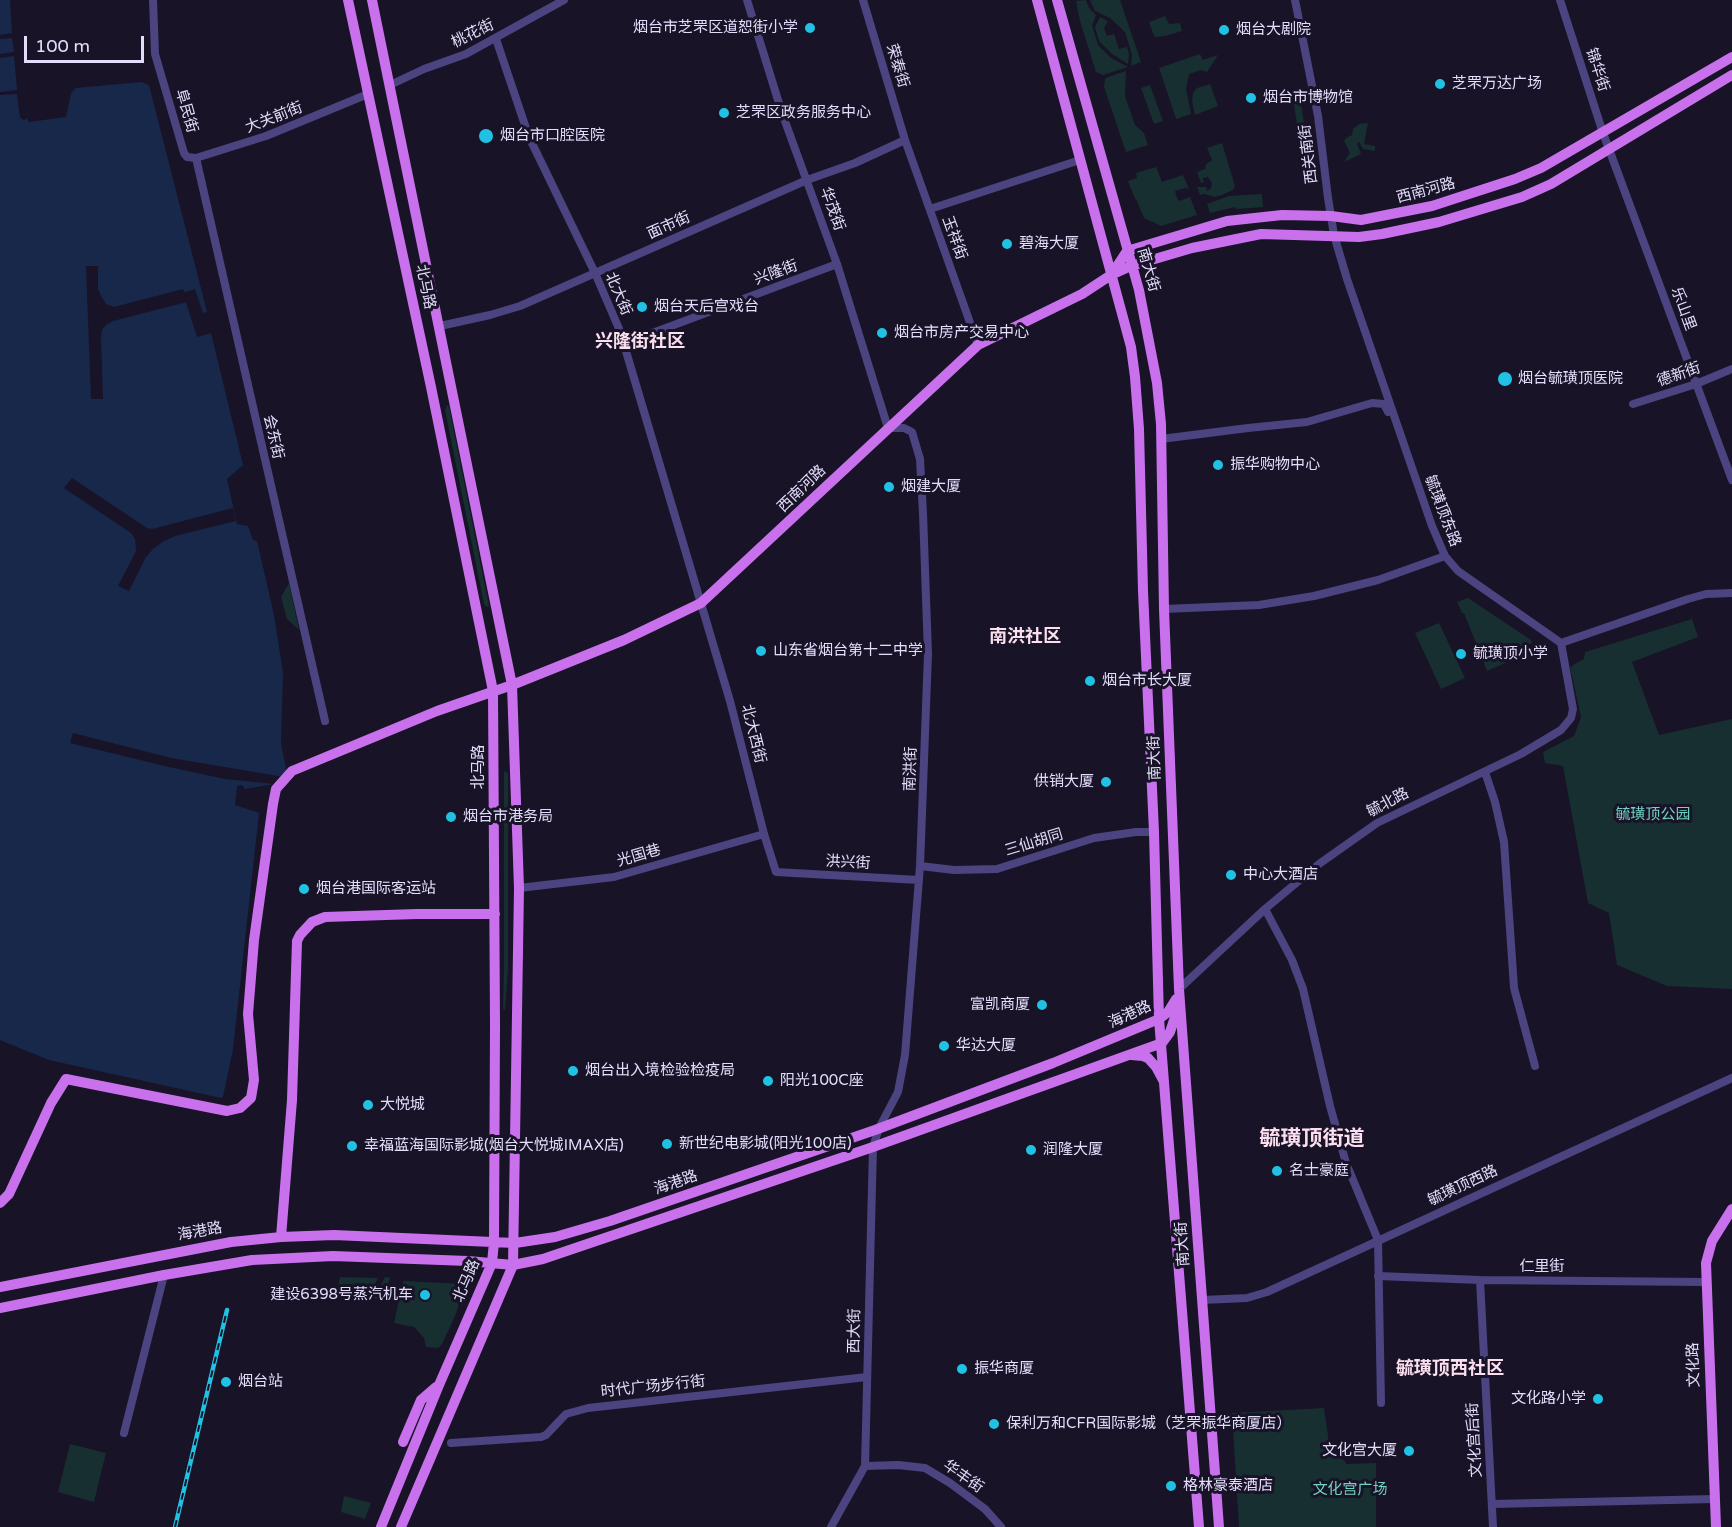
<!DOCTYPE html>
<html>
<head>
<meta charset="utf-8">
<style>
  body { margin:0 }
  #map { position:relative; width:1732px; height:1527px; overflow:hidden; background:#181327; font-family:"Varela Round",sans-serif }
  canvas { display:block }
  .scale { position:absolute; left:24px; top:36px; width:120px; height:27px; box-sizing:border-box; border:3px solid #e3ddfb; border-top:0; padding-left:8px; font-size:18px; line-height:21px; white-space:nowrap; color:#e3ddfb; -webkit-text-stroke:4px #181327; paint-order:stroke }
</style>
</head>
<body>
<div id="map">
<canvas width="1732" height="1527"></canvas>
<div class="scale">100 m</div>
</div>
<script>
const ctx = document.querySelector('canvas').getContext('2d');
ctx.lineJoin = 'round';
function fillPath(path, color) {
  ctx.fillStyle = color;
  ctx.fill(path, 'evenodd');
}
function toPath(rows) {
  const path = new Path2D();
  for (const r of rows) {
    path.moveTo(r[0], r[1]);
    for (let i = 2; i < r.length; i += 2) path.lineTo(r[i], r[i + 1]);
  }
  return path;
}
function trace(path, color, width, dash) {
  ctx.strokeStyle = color;
  ctx.lineWidth = width;
  ctx.lineCap = dash ? 'butt' : 'round';
  ctx.setLineDash(dash || []);
  ctx.stroke(path);
}
function label(font, color, halo, rows, align = 'center') {
  ctx.font = font + ' "Varela Round","Noto Sans SC",sans-serif';
  ctx.lineWidth = 6;
  ctx.setLineDash([]);
  ctx.textBaseline = 'middle';
  ctx.strokeStyle = halo;
  ctx.fillStyle = color;
  for (const [text, x, y, turn = 0] of rows) {
    ctx.save();
    ctx.translate(x, y);
    ctx.rotate((+turn || 0) * Math.PI / 180);
    ctx.textAlign = isNaN(turn) ? turn : align;
    if (halo) ctx.strokeText(text, 0, 0);
    ctx.fillText(text, 0, 0);
    ctx.restore();
  }
}
const green = toPath([
  [1086,0,1089,8,1096,15,1092,25,1098,45,1111,58,1128,67,1103,75,1096,72,1080,21,1076,1],
  [1090,0,1120,0,1141,62,1131,66,1132,55,1125,32,1110,18,1095,11],
  [1165,16,1169,24,1180,23,1182,31,1165,36,1156,37,1154,36,1149,22],
  [1100,17,1108,21,1104,28,1107,36,1114,34,1119,49,1127,47,1129,54,1128,64,1112,54,1099,41,1095,27],
  [1200,54,1203,60,1218,55,1207,72,1201,70,1189,74,1186,89,1191,114,1176,119,1159,68],
  [1126,71,1125,96,1135,125,1144,133,1148,145,1126,152,1104,87,1105,79,1108,77],
  [1210,84,1218,106,1195,115,1192,101,1193,93,1197,88],
  [1150,85,1163,121,1154,124,1141,88],
  [1300,97,1308,150,1301,151,1293,98],
  [1368,123,1364,144,1375,146,1375,151,1363,149,1359,142,1357,143,1361,154,1344,162,1350,153,1344,141,1346,138,1352,135,1353,129,1359,124],
  [1222,143,1235,186,1233,190,1222,195,1215,197,1204,194,1200,195,1197,187,1206,187,1207,191,1211,188,1212,183,1208,177,1203,178,1204,182,1201,183,1197,172,1205,169,1206,164,1212,160,1207,148],
  [1156,167,1162,182,1183,175,1189,189,1185,188,1175,191,1177,198,1179,201,1190,197,1197,215,1161,226,1144,218,1136,199,1135,199,1128,181,1137,178,1136,173],
  [1262,194,1263,207,1237,209,1235,207,1210,213,1207,204,1229,196],
  [447,405,449,407,489,606,487,607,484,604,445,410],
  [289,583,299,630,287,619,281,597],
  [1468,598,1531,640,1532,643,1502,656,1505,663,1487,671,1464,613,1462,613,1457,602],
  [1692,619,1698,637,1632,662,1659,735,1732,719,1732,989,1667,986,1617,965,1609,913,1588,903,1563,766,1545,763,1543,752,1574,736,1581,717,1570,667,1584,659,1585,652],
  [1439,623,1465,678,1441,689,1415,633],
  [504,771,508,773,508,969,505,1010,503,1009,504,969],
  [340,1277,378,1278,372,1290,377,1292,385,1277,390,1278,383,1300,337,1291],
  [403,1281,462,1284,465,1288,455,1316,442,1344,438,1348,426,1347,424,1338,414,1327,394,1323],
  [1324,1408,1329,1443,1347,1464,1376,1463,1376,1527,1239,1527,1232,1413],
  [70,1444,106,1453,94,1502,58,1492],
  [344,1496,371,1503,365,1519,341,1512]
]);
const water = toPath([
  [0,0,18,0,27,118,29,122,66,117,71,93,76,88,141,82,149,85,207,312,203,313,195,289,183,293,197,337,211,333,243,465,227,479,237,524,248,526,253,540,257,541,274,615,283,673,281,744,287,773,285,777,274,784,245,789,242,785,237,786,235,805,259,813,233,1049,223,1097,221,1098,49,1060,0,1040]
]);
const pier = toPath([
  [10,0,18,0,27,118,24,120,20,118,17,94,0,95,0,92,17,90,14,56,0,58,0,54,14,52,12,38,0,39,0,35,12,33],
  [86,266,98,266,98,289,101,296,106,304,114,307,183,289,187,302,113,321,106,325,102,330,101,337,103,399,91,399],
  [72,478,147,528,152,529,233,508,236,521,175,536,164,541,153,549,146,557,129,591,118,586,136,551,135,539,131,533,64,488],
  [73,733,171,758,284,777,274,784,225,779,169,767,70,743]
]);
const minor = toPath([
  [153,0,155,54,184,153,187,157,196,158,266,136,368,94],
  [747,0,782,113,837,264,888,428,904,428,912,432,920,459,923,513,928,654,920,866,905,1055,898,1092,879,1128,873,1147,865,1466,831,1527],
  [863,0,905,140,978,345],
  [1295,0,1318,116,1328,198,1334,235,1347,279,1432,526,1445,556,1458,571,1561,643,1688,599,1706,594,1732,593],
  [1560,0,1603,133,1732,480],
  [496,39,529,137,595,273,620,331,730,701,764,834,776,872,919,880],
  [390,85,424,69,466,54,564,0],
  [196,158,325,721],
  [930,209,1080,160],
  [440,326,490,315,520,306,807,180,855,163,905,140],
  [623,344,837,264],
  [1633,404,1696,384,1732,369],
  [1161,439,1248,428,1307,422,1372,403,1384,404,1388,412],
  [1164,609,1259,605,1314,596,1378,580,1445,556],
  [1485,772,1495,802,1504,842,1514,988,1535,1066],
  [920,866,954,870,997,869,1094,838,1136,832,1154,832],
  [519,888,614,877,764,834],
  [1265,909,1292,960,1303,989,1330,1106,1346,1163,1378,1240,1381,1403],
  [1179,989,1265,909,1319,864,1377,823,1521,754,1561,730,1571,718,1573,709,1561,643],
  [1378,1276,1480,1280,1705,1282],
  [1480,1280,1493,1527],
  [1202,1300,1247,1298,1267,1292,1732,1078],
  [124,1433,164,1275],
  [451,1443,541,1437,546,1435,566,1414,588,1408,867,1377],
  [865,1466,898,1465,925,1468,950,1483,985,1509,1001,1527],
  [1492,1504,1715,1499]
]);
const major = toPath([
  [348,0,431,387,493,691,495,1025,494,1242,492,1263,439,1385,381,1527],
  [372,0,512,685,519,888,513,1265,401,1527],
  [1037,0,1131,347,1135,377,1139,429,1143,591,1154,832,1159,1019,1199,1527],
  [1057,0,1139,290,1157,383,1161,424,1164,609,1179,989,1219,1527],
  [1112,274,1127,251,1227,221,1282,215,1331,216,1361,220,1432,206,1515,179,1541,168,1732,57],
  [1131,1055,1143,1056,1148,1058,1156,1067,1163,1080],
  [0,1203,9,1194,51,1103,66,1079,227,1111,240,1108,251,1098,254,1080,248,1014,254,940,273,804,276,789,292,771,437,711,512,685,624,640,701,603,978,345,1082,294,1111,275,1131,266,1192,248,1261,234,1359,237,1382,234,1439,222,1522,197,1551,184,1732,75],
  [281,1237,292,1100,297,941,300,935,312,922,325,917,417,914,495,914],
  [0,1287,231,1242,281,1237,334,1235,515,1243,555,1237,610,1221,875,1130,1053,1063,1159,1019,1168,1012,1176,999],
  [0,1308,164,1275,252,1260,333,1256,468,1261,513,1265,543,1259,873,1147,1162,1043,1170,1032,1177,1011],
  [403,1442,421,1400,436,1387],
  [1716,1527,1706,1263,1712,1241,1732,1209]
]);
const rail = toPath([
  [175,1527,227,1310]
]);
const markers = [
  [810,28,6,"#21c1e3"],
  [1224,30,6,"#21c1e3"],
  [1440,84,6,"#21c1e3"],
  [1251,98,6,"#21c1e3"],
  [724,113,6,"#21c1e3"],
  [486,136,8,"#21c1e3"],
  [1007,244,6,"#21c1e3"],
  [642,307,6,"#21c1e3"],
  [882,333,6,"#21c1e3"],
  [1505,379,8,"#21c1e3"],
  [1218,465,6,"#21c1e3"],
  [889,487,6,"#21c1e3"],
  [761,651,6,"#21c1e3"],
  [1461,654,6,"#21c1e3"],
  [1090,681,6,"#21c1e3"],
  [1106,782,6,"#21c1e3"],
  [451,817,6,"#21c1e3"],
  [1231,875,6,"#21c1e3"],
  [304,889,6,"#21c1e3"],
  [1042,1005,6,"#21c1e3"],
  [944,1046,6,"#21c1e3"],
  [573,1071,6,"#21c1e3"],
  [768,1081,6,"#21c1e3"],
  [368,1105,6,"#21c1e3"],
  [667,1144,6,"#21c1e3"],
  [352,1146,6,"#21c1e3"],
  [1031,1150,6,"#21c1e3"],
  [1277,1171,6,"#21c1e3"],
  [425,1295,6,"#21c1e3"],
  [962,1369,6,"#21c1e3"],
  [226,1382,6,"#21c1e3"],
  [1598,1399,6,"#21c1e3"],
  [994,1424,6,"#21c1e3"],
  [1409,1451,6,"#21c1e3"],
  [1171,1486,6,"#21c1e3"]
];
const poiNames = [
  ["烟台市芝罘区道恕街小学",798,28,"right"],
  ["烟台大剧院",1236,30],
  ["芝罘万达广场",1452,84],
  ["烟台市博物馆",1263,98],
  ["芝罘区政务服务中心",736,113],
  ["烟台市口腔医院",500,136],
  ["碧海大厦",1019,244],
  ["烟台天后宫戏台",654,307],
  ["烟台市房产交易中心",894,333],
  ["烟台毓璜顶医院",1518,379],
  ["振华购物中心",1230,465],
  ["烟建大厦",901,487],
  ["山东省烟台第十二中学",773,651],
  ["毓璜顶小学",1473,654],
  ["烟台市长大厦",1102,681],
  ["供销大厦",1094,782,"right"],
  ["烟台市港务局",463,817],
  ["中心大酒店",1243,875],
  ["烟台港国际客运站",316,889],
  ["富凯商厦",1030,1005,"right"],
  ["华达大厦",956,1046],
  ["烟台出入境检验检疫局",585,1071],
  ["阳光100C座",780,1081],
  ["大悦城",380,1105],
  ["新世纪电影城(阳光100店)",679,1144],
  ["幸福蓝海国际影城(烟台大悦城IMAX店)",364,1146],
  ["润隆大厦",1043,1150],
  ["名士豪庭",1289,1171],
  ["建设6398号蒸汽机车",413,1295,"right"],
  ["振华商厦",974,1369],
  ["烟台站",238,1382],
  ["文化路小学",1586,1399,"right"],
  ["保利万和CFR国际影城（芝罘振华商厦店）",1006,1424],
  ["文化宫大厦",1397,1451,"right"],
  ["格林豪泰酒店",1183,1486]
];
const streetNames = [
  ["桃花街",473,34,-26],
  ["荣泰街",897,66,73],
  ["锦华街",1597,70,72],
  ["阜民街",186,111,74],
  ["大关前街",274,118,-21],
  ["西关南街",1309,154,-97],
  ["西南河路",1426,191,-15],
  ["华茂街",832,209,70],
  ["面市街",669,226,-24],
  ["玉祥街",954,238,70],
  ["南大街",1148,270,74],
  ["兴隆街",776,273,-20],
  ["北马路",425,287,78],
  ["北大街",618,294,67],
  ["乐山里",1683,309,70],
  ["德新街",1679,375,-19],
  ["会东街",273,437,77],
  ["西南河路",802,489,-44],
  ["毓璜顶东路",1442,511,69],
  ["北大西街",753,734,76],
  ["南大街",1155,758,-92],
  ["北马路",479,767,-90],
  ["南洪街",911,769,-88],
  ["毓北路",1388,803,-28],
  ["三仙胡同",1034,843,-17],
  ["光国巷",639,856,-16],
  ["洪兴街",848,863,3],
  ["海港路",1130,1015,-25],
  ["海港路",676,1183,-19],
  ["毓璜顶西路",1463,1186,-25],
  ["海港路",200,1232,-10],
  ["南大街",1183,1244,-94],
  ["仁里街",1542,1267],
  ["北马路",467,1281,-67],
  ["西大街",855,1331,-89],
  ["文化路",1694,1365,-92],
  ["时代广场步行街",653,1387,-6],
  ["文化宫后街",1475,1440,-93],
  ["华丰街",963,1477,35]
];
const parkNames = [
  ["毓璜顶公园",1653,815],
  ["文化宫广场",1350,1490]
];
const quarterNames = [
  ["兴隆街社区",640,342],
  ["南洪社区",1025,637],
  ["毓璜顶西社区",1450,1369]
];
const districtNames = [
  ["毓璜顶街道",1312,1139]
];
fillPath(green, '#172f30');
fillPath(water, '#17284b');
fillPath(pier, '#181327');
trace(minor, '#4b4480', 8);
trace(major, '#c971ed', 10);
trace(rail, '#21c1e3', 4.5);
trace(rail, '#181327', 2, [7]);
for (const [x, y, r, color] of markers) {
  const dot = new Path2D();
  dot.arc(x, y, r, 0, 2 * Math.PI);
  ctx.fillStyle = color;
  ctx.fill(dot);
  trace(dot, '#181327', 2);
}
label('15px', '#e3ddfb', '#181327', poiNames, 'left');
label('15px', '#e3ddfb', '#181327', streetNames);
label('15px', '#71d3c2', '#181327', parkNames);
label('bold 18px', '#fbdfee', '#181327', quarterNames);
label('bold 21px', '#fbdfee', '#181327', districtNames);
</script>
</body>
</html>
